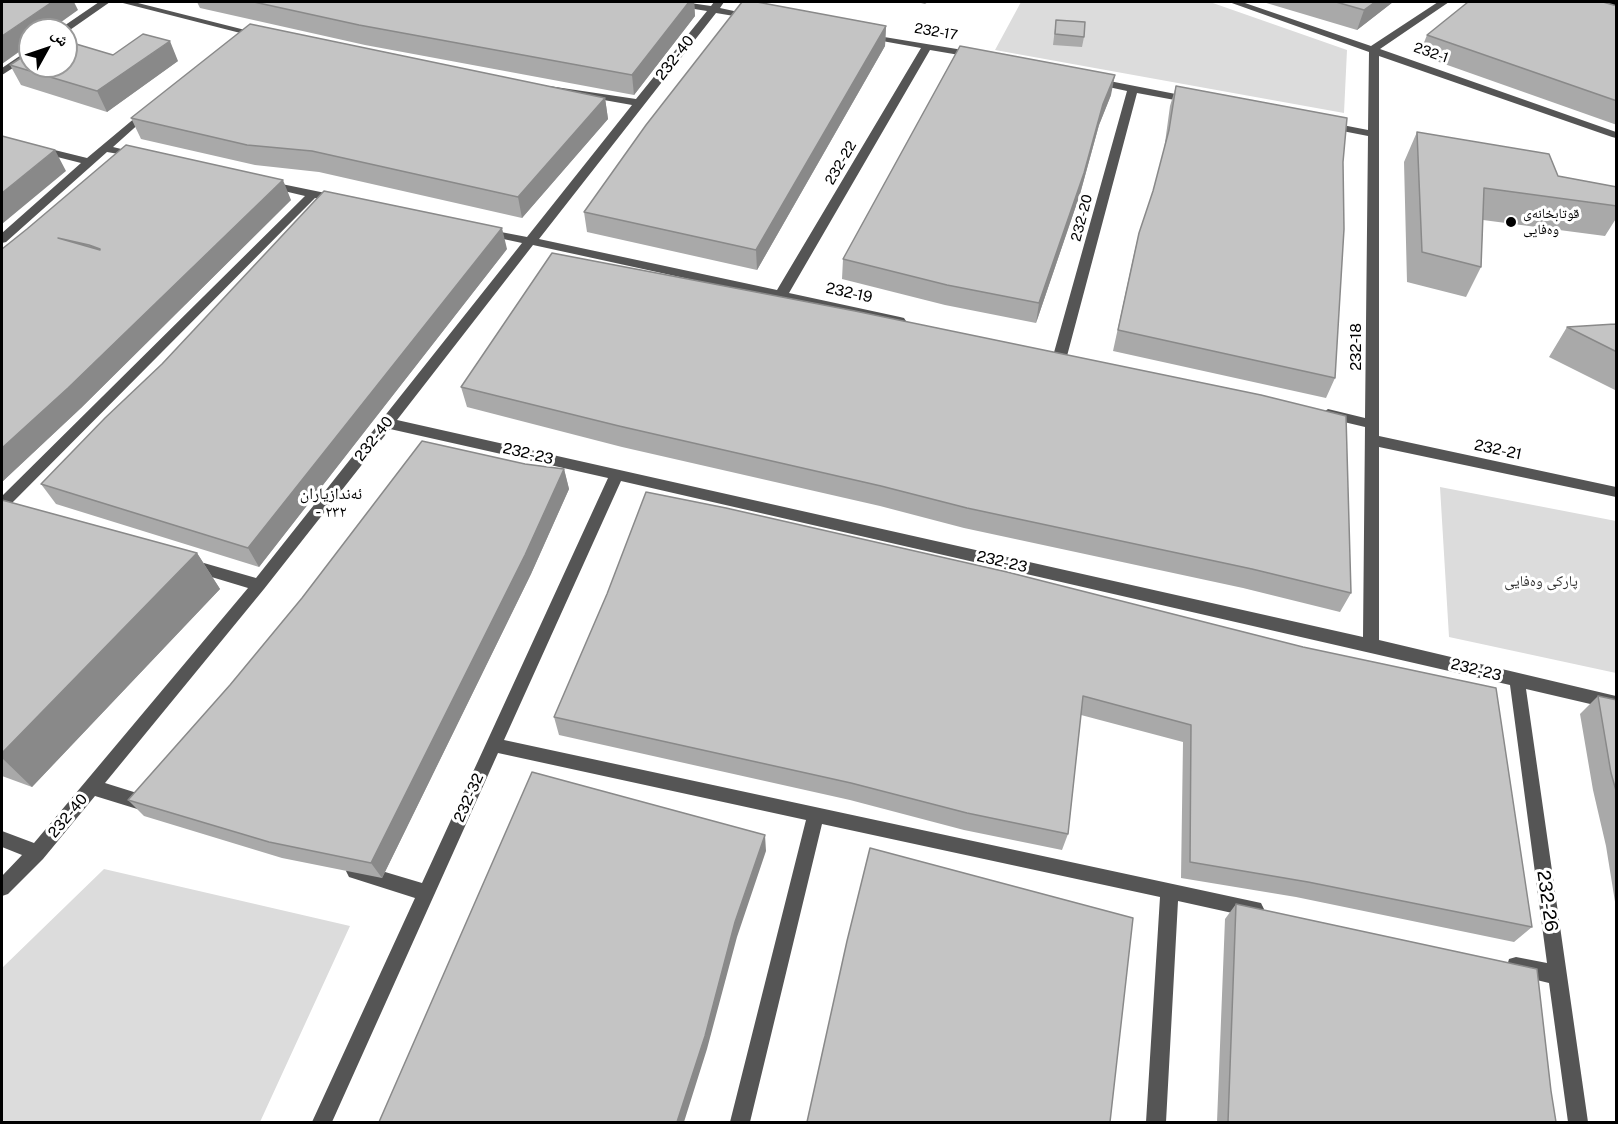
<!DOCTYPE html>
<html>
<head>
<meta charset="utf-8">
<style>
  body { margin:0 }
  #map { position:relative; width:1618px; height:1124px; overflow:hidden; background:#fff; font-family:"Public Sans","Noto Naskh Arabic",sans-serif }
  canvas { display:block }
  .frame { position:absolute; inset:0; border:3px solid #000; pointer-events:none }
  .north { position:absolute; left:18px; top:18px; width:60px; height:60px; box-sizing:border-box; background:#fff; border:2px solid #999; border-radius:50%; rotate:50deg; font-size:16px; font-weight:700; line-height:24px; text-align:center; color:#000 }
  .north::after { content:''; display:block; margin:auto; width:21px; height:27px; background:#000; clip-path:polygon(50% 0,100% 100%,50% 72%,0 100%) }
</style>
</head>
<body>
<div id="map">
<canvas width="1618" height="1124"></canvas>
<div class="frame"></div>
<div class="north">ش</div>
</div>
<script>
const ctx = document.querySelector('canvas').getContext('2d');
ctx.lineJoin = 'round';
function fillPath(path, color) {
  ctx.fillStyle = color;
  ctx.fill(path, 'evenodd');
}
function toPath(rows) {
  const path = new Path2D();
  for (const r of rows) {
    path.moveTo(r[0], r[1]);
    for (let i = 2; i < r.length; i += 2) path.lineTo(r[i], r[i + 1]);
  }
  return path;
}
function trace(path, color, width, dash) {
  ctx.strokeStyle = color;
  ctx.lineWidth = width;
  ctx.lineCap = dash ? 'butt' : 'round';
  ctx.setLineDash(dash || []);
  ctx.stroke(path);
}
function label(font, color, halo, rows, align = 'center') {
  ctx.font = font + ' "Public Sans","Noto Naskh Arabic",sans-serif';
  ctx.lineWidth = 6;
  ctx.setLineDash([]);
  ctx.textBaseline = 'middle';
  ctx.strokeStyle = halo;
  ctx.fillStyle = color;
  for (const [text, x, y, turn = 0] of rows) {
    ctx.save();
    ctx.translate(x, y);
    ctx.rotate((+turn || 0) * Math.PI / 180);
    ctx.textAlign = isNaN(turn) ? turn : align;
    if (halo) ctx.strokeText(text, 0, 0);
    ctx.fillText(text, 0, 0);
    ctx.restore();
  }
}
const green = toPath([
  [1021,2,1210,2,1347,50,1344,113,995,50],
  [1440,487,1616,521,1616,673,1449,637],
  [104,869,350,926,260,1122,2,1122,2,968]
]);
const minor = toPath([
  [99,2,110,2,67,32,66,30,58,30,99,2],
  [119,2,134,2,265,35,260,38,119,2],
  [664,2,683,2,711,6,714,2,724,2,720,8,757,16,752,19,716,13,539,239,777,290,921,48,860,37,860,33,981,53,982,55,977,58,930,50,789,293,900,317,904,318,906,321,904,324,900,325,533,245,397,420,1363,637,1365,427,1323,417,1321,414,1328,409,1365,418,1368,136,1327,128,1322,125,1327,122,1368,130,1369,52,1229,2,1242,2,1371,46,1438,2,1449,2,1380,49,1616,132,1616,138,1612,137,1379,56,1379,436,1616,487,1616,497,1379,447,1379,640,1616,696,1616,710,1526,689,1588,1122,1568,1122,1549,983,1516,975,1509,973,1507,966,1509,959,1516,957,1547,963,1510,685,621,481,504,740,1261,903,1264,909,1261,915,1255,918,1178,901,1166,1122,1146,1122,1160,897,822,824,750,1122,730,1122,806,820,498,753,332,1122,312,1122,415,898,349,877,346,871,349,865,355,863,422,883,608,478,390,429,264,589,105,783,153,798,156,804,153,810,147,812,95,796,43,859,8,894,2,896,2,876,22,855,2,847,2,831,34,843,248,588,185,569,182,565,185,561,190,559,256,578,522,243,480,234,480,228,527,237,632,105,553,91,549,90,549,86,636,99,707,11,669,5,664,2],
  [30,49,30,57,2,75,2,68,30,49],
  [1094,78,1191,97,1196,100,1191,103,1137,93,1067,356,1060,360,1053,356,1127,91,1090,83,1089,81,1094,78],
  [148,107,152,108,152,112,113,147,142,154,142,158,107,152,6,242,2,243,2,233,81,163,2,143,2,137,87,158,148,107],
  [267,181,340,196,346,200,340,204,315,198,7,508,2,509,2,496,305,196,263,186,261,184,267,181]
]);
const major = toPath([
  [1601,2,1616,3,1616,9,1603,4,1601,2]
]);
const wall = toPath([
  [197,2,694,2,695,16,634,95,365,45,200,8],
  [917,2,928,2,925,4],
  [1263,2,1393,2,1357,30],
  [1617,6,1617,125,1419,55,1427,35],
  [1056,20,1084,37,1082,47,1053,45],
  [886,26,885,46,757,270,587,232,584,212],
  [178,61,107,112,21,85,10,65],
  [1176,86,1343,162,1335,378,1326,398,1113,351,1134,254,1139,233,1153,192,1164,150,1170,106],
  [1111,95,1099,125,1080,194,1036,323,945,305,842,279,843,259],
  [605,98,608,119,522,218,319,172,255,165,141,139,131,118],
  [1417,132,1558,176,1617,187,1617,217,1605,236,1483,220,1481,267,1466,297,1407,282,1404,162],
  [291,200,81,408,2,482,27,229],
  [507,249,259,567,56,504,41,484],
  [552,253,1351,593,1340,612,1243,588,964,528,880,506,622,447,467,407,461,387],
  [1617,325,1617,391,1549,357,1567,327],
  [525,464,564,469,569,489,531,574,382,878,282,858,144,816,128,800,230,685],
  [2,500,197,553,220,589,32,787,2,776],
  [1007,572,1532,927,1514,942,1296,897,1181,878,1183,742,1081,715,1068,834,1062,850,964,830,850,800,559,735,554,717],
  [1598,696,1617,700,1617,914,1606,846,1593,790,1580,714],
  [1236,904,1551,1091,1556,1122,1217,1122,1225,919]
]);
const shadedWall = toPath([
  [52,2,74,2,78,10,50,30,30,30,30,44,2,64,2,36],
  [689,2,694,2,695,16,634,95,632,75],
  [1375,2,1393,2,1357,30,1364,10],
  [886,26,885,46,757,270,756,250],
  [170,41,178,61,107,112,97,91],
  [1115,75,1111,95,1099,125,1080,194,1036,323,1039,303,1103,104],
  [605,98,608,119,522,218,518,197],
  [55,150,66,171,2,224,2,193],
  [283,180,291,200,81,408,2,482,2,448],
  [502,228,507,249,259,567,248,548],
  [564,469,569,489,531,574,382,878,371,863],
  [197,553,220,589,32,787,2,758,2,753],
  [765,835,766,851,737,937,707,1049,684,1122,677,1122,735,922]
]);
const building = toPath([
  [2,2,52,2,2,36,2,2],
  [254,2,689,2,632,75,359,25,254,2],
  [742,2,757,2,886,26,756,250,584,212,646,125,742,2],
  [1336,2,1375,2,1364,10,1336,2],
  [1468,2,1603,2,1617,6,1617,101,1427,35,1468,2],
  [1056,20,1085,22,1084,37,1055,34,1056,20],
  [250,24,605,98,518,197,312,151,247,145,131,118,250,24],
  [143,34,170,41,97,91,10,65,30,52,30,66,66,66,66,41,113,55,143,34],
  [960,46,1115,75,1103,104,1084,173,1039,303,947,285,843,259,960,46],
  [1176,86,1347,118,1343,162,1344,229,1335,378,1118,330,1139,233,1153,191,1169,130,1176,86],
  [1417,132,1549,154,1558,176,1617,187,1617,206,1484,188,1481,267,1422,252,1417,132],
  [2,136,55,150,2,193,2,136],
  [126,145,283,180,68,388,2,448,2,249,27,229,126,145],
  [58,238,89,245,100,249,100,250,58,238],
  [324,191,502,228,248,548,41,484,105,418,162,364,324,191],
  [552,253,855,311,1261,395,1346,416,1351,593,1252,569,967,508,881,486,619,426,461,387,552,253],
  [1615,324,1617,325,1617,352,1567,327,1615,324],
  [422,441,525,464,564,469,525,555,371,863,269,842,128,800,230,685,302,598,422,441],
  [646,492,726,508,1007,572,1303,647,1496,688,1532,927,1308,882,1190,862,1191,725,1083,696,1068,834,967,813,851,783,554,717,607,594,646,492],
  [2,500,197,553,2,753,2,500],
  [1598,696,1617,700,1617,794,1611,773,1598,696],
  [532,772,765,835,735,922,705,1036,677,1122,379,1122,532,772],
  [870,848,1133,918,1110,1122,807,1122,847,941,870,848],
  [1236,904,1537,969,1551,1091,1556,1122,1228,1122,1236,904]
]);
const markers = [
  [1511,222,6,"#000"]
];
const farStreetnames = [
  ["232-17",936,32,10],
  ["232-1",1431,53,19],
  ["232-22",841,163,-60],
  ["232-20",1082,218,-75]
];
const farPoinames = [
  ["قوتابخانەی",1523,214],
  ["وەفایی",1523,230]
];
const streetNames = [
  ["232-40",675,58,-52],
  ["232-19",849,293,12],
  ["232-18",1356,347,-90],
  ["232-40",374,439,-52],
  ["232-21",1498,450,12],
  ["232-23",528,454,13],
  ["232-23",1002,562,13],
  ["232-23",1476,670,14],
  ["232-32",469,798,-66],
  ["232-40",68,816,-50]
];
const parkNames = [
  ["پارکی وەفایی",1541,581]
];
const neighbourhoodNames = [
  ["ئەندازیاران",331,494],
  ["- ٢٣٢",331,512]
];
const nearStreetnames = [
  ["232-26",1547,901,82]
];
fillPath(green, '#dcdcdc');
trace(major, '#dbdbdb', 3);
fillPath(minor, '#555');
fillPath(major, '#000');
fillPath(wall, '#a9a9a9');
fillPath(shadedWall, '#898989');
fillPath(building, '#c4c4c4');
trace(building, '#898989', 1.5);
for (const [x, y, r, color] of markers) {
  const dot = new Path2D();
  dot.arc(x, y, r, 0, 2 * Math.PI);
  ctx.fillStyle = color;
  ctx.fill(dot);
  trace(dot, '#fff', 2);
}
label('14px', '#000', '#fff', farStreetnames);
label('14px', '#000', '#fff', farPoinames, 'left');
label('15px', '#000', '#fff', streetNames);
label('15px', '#333', '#fff', parkNames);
label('16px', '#000', '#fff', neighbourhoodNames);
label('18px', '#000', '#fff', nearStreetnames);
</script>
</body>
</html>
